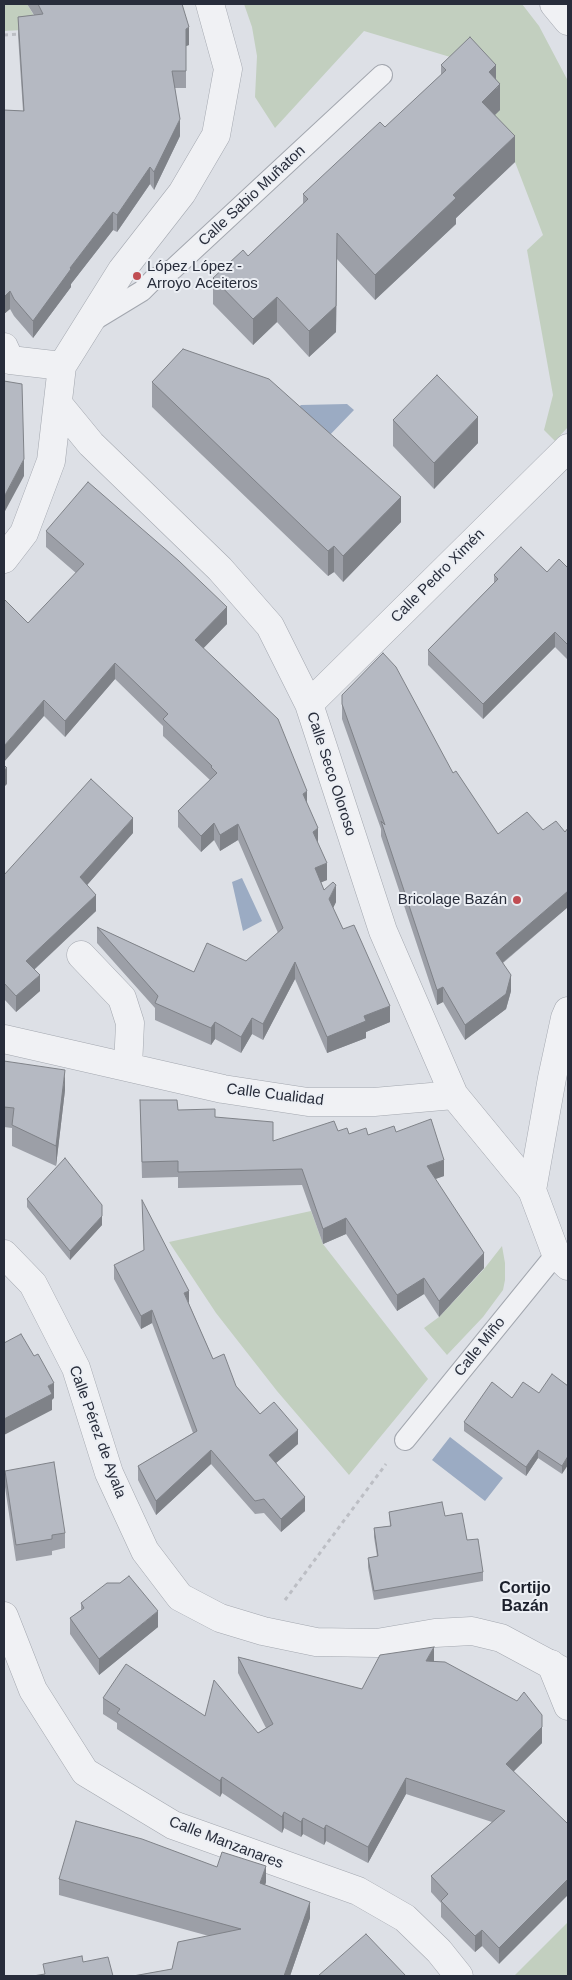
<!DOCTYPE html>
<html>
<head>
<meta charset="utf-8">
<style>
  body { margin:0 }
  #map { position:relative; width:572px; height:1980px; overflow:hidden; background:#dde0e6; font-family:Arial,sans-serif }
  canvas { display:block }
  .frame { position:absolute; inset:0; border:5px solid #282d3b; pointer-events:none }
</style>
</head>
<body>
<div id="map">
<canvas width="572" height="1980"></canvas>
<div class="frame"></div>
</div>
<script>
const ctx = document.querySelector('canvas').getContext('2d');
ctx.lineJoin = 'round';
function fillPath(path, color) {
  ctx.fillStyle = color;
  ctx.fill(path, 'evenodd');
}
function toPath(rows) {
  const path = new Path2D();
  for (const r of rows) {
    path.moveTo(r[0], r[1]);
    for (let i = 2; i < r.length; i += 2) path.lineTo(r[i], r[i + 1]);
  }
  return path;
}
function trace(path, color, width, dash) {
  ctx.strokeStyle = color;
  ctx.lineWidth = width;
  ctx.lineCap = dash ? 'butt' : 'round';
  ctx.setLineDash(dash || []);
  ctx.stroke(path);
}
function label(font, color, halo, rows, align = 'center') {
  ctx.font = font + ' Arial,sans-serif';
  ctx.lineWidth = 4;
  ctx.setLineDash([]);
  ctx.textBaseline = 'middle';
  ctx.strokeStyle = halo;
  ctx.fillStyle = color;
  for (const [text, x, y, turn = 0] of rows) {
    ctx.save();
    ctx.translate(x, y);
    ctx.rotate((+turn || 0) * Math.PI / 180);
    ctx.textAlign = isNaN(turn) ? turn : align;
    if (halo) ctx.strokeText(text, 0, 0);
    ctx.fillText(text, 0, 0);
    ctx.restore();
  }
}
const green = toPath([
  [4,4,27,4,42,29,4,31],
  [244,4,522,4,539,26,568,81,568,427,555,441,544,430,553,395,527,250,543,235,515,162,482,127,470,63,364,31,275,128,255,97,257,56,252,27],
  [311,1211,323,1244,428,1379,349,1475,277,1391,216,1313,169,1242],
  [502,1246,505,1263,505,1280,503,1290,483,1317,447,1355,424,1328,439,1317,484,1269],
  [568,1922,568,1976,514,1976]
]);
const water = toPath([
  [347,404,354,410,325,440,294,412,301,405],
  [242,878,262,921,243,931,232,882],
  [450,1437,503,1478,485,1501,432,1460]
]);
const path = toPath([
  [4,35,22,34],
  [285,1600,386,1464]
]);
const service = toPath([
  [91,322,142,291,153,280,173,269,382,75],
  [405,1440,556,1254]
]);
const minor = toPath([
  [554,4,568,21],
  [4,347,10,360,62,366],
  [59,405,91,444,220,569,270,626,309,704,383,931,454,1095,532,1190],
  [4,559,24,533,51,461,62,366,122,270,182,193,216,135,228,69,210,4],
  [309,704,568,448],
  [81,955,122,998,130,1023,128,1067],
  [4,1039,223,1089,308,1102,374,1102,454,1095],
  [4,1616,33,1690,85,1772,173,1825,358,1891,405,1918,439,1951,459,1976],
  [551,1664,568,1706]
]);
const tertiary = toPath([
  [568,1011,565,1018,552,1078,532,1190,556,1254,568,1266],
  [4,1254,33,1284,76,1368,109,1473,145,1551,180,1597,220,1618,263,1631,316,1642,377,1643,435,1633,472,1631,501,1638,568,1674]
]);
const wall = toPath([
  [27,4,182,4,189,45,186,46,186,88,175,88,180,136,154,190,150,184,117,232,113,230,71,284,71,287,33,338,14,316,10,309,4,314,4,110,23,111,18,35,18,17,34,15],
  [441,65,496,79,500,110,495,115,515,162,456,218,456,224,375,300,337,259,336,332,309,357,277,322,253,345,213,304,213,278,248,256,303,204,303,194,385,127,441,75],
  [152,382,401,522,343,582,334,572,328,576,152,407],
  [393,420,478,443,434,489,393,446],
  [46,531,227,624,203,648,307,804,327,880,321,882,324,890,336,902,333,908,343,929,390,1022,366,1032,366,1038,327,1053,295,979,263,1040,252,1034,241,1053,215,1039,211,1045,155,1020,155,1008,97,943,97,927,194,972,246,961,278,933,238,840,220,851,214,840,201,852,178,827,178,811,210,780,163,736,163,726,115,679,65,737,44,716,28,623,76,573,46,547],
  [568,568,568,660,555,647,483,719,428,665,428,650,494,583,494,575,547,572],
  [342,695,453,773,498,834,543,830,565,832,568,907,503,963,511,991,506,1009,465,1040,443,1002,437,1005,381,836,381,829,342,719],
  [133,833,87,885,96,911,34,970,40,991,16,1012,4,999,4,875],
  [4,1061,65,1090,56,1166,12,1146,12,1128,4,1127],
  [140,1100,178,1110,215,1117,273,1141,338,1131,349,1134,368,1135,396,1132,444,1176,435,1179,484,1268,439,1317,424,1294,397,1311,346,1234,323,1244,302,1185,178,1188,178,1177,142,1178],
  [27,1199,102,1225,70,1260,27,1207],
  [114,1265,189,1304,213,1359,260,1414,298,1444,276,1463,305,1511,281,1532,264,1513,255,1514,211,1464,156,1515,138,1480,138,1466,193,1433,152,1323,141,1329,114,1279],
  [568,1386,562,1474,538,1458,526,1476,464,1431,464,1422,512,1398,539,1393],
  [5,1471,65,1533,65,1548,52,1551,52,1555,16,1561,5,1487],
  [389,1512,445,1516,467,1540,483,1572,483,1581,374,1600,368,1567,368,1558,377,1556,374,1537,374,1528,390,1526],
  [81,1603,158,1627,99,1675,70,1634,70,1618,81,1610],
  [238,1657,362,1689,434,1661,542,1743,514,1771,499,1964,482,1946,475,1952,462,1939,441,1917,441,1903,431,1892,431,1876,492,1822,406,1794,368,1863,326,1841,324,1845,303,1834,301,1837,284,1828,282,1833,222,1793,220,1797,117,1729,117,1723,103,1714,103,1698,205,1716,258,1733,266,1728,238,1673],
  [217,1867,266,1882,265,1885,310,1918,290,1976,133,1976,172,1969,209,1936,59,1895,59,1879]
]);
const shadedWall = toPath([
  [189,27,189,45,186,46,186,29],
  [496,65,496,89,500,84,500,110,482,127,482,102,489,72],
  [180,119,180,136,154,190,154,172],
  [515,136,515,162,456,218,456,224,375,300,375,275,453,195],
  [150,167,150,184,117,232,117,215],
  [113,212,113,230,71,284,71,287,33,338,33,321,70,268],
  [337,233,336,332,309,357,309,331],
  [10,291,10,309,4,314,4,297],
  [277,297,277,322,253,345,253,319],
  [478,417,478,443,434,489,434,463],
  [24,459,24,476,4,513,4,497],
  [401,497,401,522,343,582,343,556],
  [334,546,334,572,328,576,328,551],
  [227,607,227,624,195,657,195,640],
  [555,632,555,647,483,719,483,704],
  [115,663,115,679,65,737,65,721],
  [44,700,44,716,4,762,4,746],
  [7,768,7,784,4,787,4,770],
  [307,791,307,808,303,794],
  [133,818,133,833,80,893,80,877],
  [214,823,214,840,201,852,201,836],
  [238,824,238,840,220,851,220,835],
  [318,828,318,844,313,832],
  [327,863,327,880,315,885,315,868],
  [336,885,336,902,329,916,329,899],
  [568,891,568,907,496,968,496,953],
  [96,895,96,911,26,977,26,961],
  [295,962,295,979,263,1040,263,1024],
  [40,975,40,991,16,1012,16,996],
  [511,975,511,991,506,1009,465,1040,465,1025],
  [443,987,443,1002,437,1005,437,990],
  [390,1006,390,1022,366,1032,366,1038,327,1053,327,1037,364,1016],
  [252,1018,252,1034,241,1053,241,1037],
  [215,1022,215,1039,211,1045,211,1028],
  [65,1070,65,1090,56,1166,56,1146],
  [444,1160,444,1176,427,1182,427,1166],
  [102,1216,102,1225,70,1260,70,1251],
  [346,1218,346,1234,323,1244,323,1229],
  [484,1253,484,1268,439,1317,439,1301],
  [424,1278,424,1294,397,1311,397,1295],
  [189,1291,189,1304,184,1293],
  [152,1310,152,1323,141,1329,141,1316],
  [54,1383,54,1398,52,1400,52,1410,4,1435,4,1419,48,1386],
  [298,1430,298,1444,269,1469,269,1455],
  [211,1450,211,1464,156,1515,156,1501],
  [538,1450,538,1458,526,1476,526,1467],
  [568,1456,568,1465,562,1474,562,1466],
  [305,1497,305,1511,281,1532,281,1519],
  [158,1611,158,1627,99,1675,99,1659],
  [434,1647,434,1663,426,1661],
  [542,1727,542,1743,506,1779,506,1764],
  [222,1777,222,1793,220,1797,220,1781],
  [406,1778,406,1794,368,1863,368,1847],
  [284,1812,284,1828,282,1833,282,1817],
  [303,1818,303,1834,301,1837,301,1822],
  [326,1825,326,1841,324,1845,324,1829],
  [266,1866,266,1882,260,1899,260,1883],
  [568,1879,568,1895,499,1964,499,1948],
  [310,1902,310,1918,290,1976,284,1976],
  [482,1930,482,1946,475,1952,475,1936]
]);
const building = toPath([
  [38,4,182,4,189,27,186,29,186,71,172,71,180,119,154,172,150,167,117,215,113,212,70,268,71,269,33,321,14,299,10,291,4,297,4,110,24,111,18,17,43,14,38,4],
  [470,37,496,65,489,72,500,84,482,102,515,136,453,195,456,198,375,275,337,233,336,306,309,331,277,297,253,319,213,278,243,250,248,256,308,199,303,194,380,122,385,127,446,70,441,65,470,37],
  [183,349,269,379,401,497,343,556,334,546,328,551,152,382,183,349],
  [437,375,478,417,434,463,393,420,437,375],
  [4,381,22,384,24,459,4,497,4,381],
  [88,482,179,561,227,607,195,640,278,719,307,791,303,794,318,828,313,832,327,863,315,868,324,890,333,882,336,885,329,899,343,929,354,925,390,1006,364,1016,366,1021,327,1037,295,962,263,1024,252,1018,241,1037,215,1022,211,1028,155,1003,158,996,97,927,194,972,207,943,246,961,283,928,238,824,220,835,214,823,201,836,178,811,217,773,211,767,212,766,163,719,168,714,115,663,65,721,44,700,4,746,4,599,28,623,84,564,46,531,88,482],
  [521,547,547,572,559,559,568,568,568,645,555,632,483,704,428,650,498,579,494,575,521,547],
  [383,653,396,667,453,773,456,771,498,834,527,812,543,830,556,821,565,832,568,828,568,891,496,953,511,975,506,994,465,1025,443,987,437,990,381,821,385,825,342,704,342,695,383,653],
  [4,765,7,768,4,770,4,765],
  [91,779,133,818,80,877,96,895,26,961,40,975,16,996,4,983,4,875,91,779],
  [4,1061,65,1070,56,1146,12,1125,14,1108,4,1107,4,1061],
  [140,1100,177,1100,178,1110,215,1109,215,1117,273,1122,273,1141,334,1121,338,1131,347,1128,349,1134,366,1128,368,1135,394,1126,396,1132,431,1119,444,1160,427,1166,484,1253,439,1301,424,1278,397,1295,346,1218,323,1229,302,1169,178,1172,178,1161,142,1162,140,1100],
  [65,1158,102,1205,102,1216,70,1251,27,1199,65,1158],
  [142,1200,189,1291,184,1293,213,1359,224,1354,236,1386,260,1414,274,1402,298,1430,269,1455,305,1497,281,1519,264,1499,255,1501,211,1450,156,1501,138,1466,197,1431,152,1310,141,1316,114,1265,144,1250,142,1200],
  [21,1334,34,1356,38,1354,54,1383,48,1386,52,1394,4,1419,4,1343,21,1334],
  [552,1374,568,1386,568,1456,562,1466,538,1450,526,1467,464,1422,492,1382,512,1398,523,1382,539,1393,552,1374],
  [54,1462,65,1533,52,1535,52,1539,16,1545,5,1471,54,1462],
  [442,1502,445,1516,462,1513,467,1540,478,1539,483,1572,374,1591,368,1558,378,1556,374,1528,391,1526,389,1512,442,1502],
  [129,1576,158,1611,99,1659,70,1618,84,1608,81,1603,107,1583,120,1583,129,1576],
  [434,1647,426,1661,445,1662,517,1701,524,1692,542,1715,542,1727,506,1764,568,1824,568,1879,499,1948,482,1930,475,1936,462,1923,441,1901,448,1894,431,1876,505,1811,406,1778,368,1847,326,1825,324,1829,303,1818,301,1822,284,1812,282,1817,222,1777,220,1781,117,1713,120,1709,103,1698,126,1664,205,1716,214,1680,258,1733,273,1724,238,1657,362,1689,380,1655,434,1647],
  [76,1821,142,1839,217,1867,222,1852,266,1866,260,1883,310,1902,284,1976,133,1976,172,1969,178,1942,241,1929,59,1879,76,1821],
  [366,1934,406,1976,318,1976,366,1934],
  [82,1956,83,1962,108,1957,113,1976,33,1976,45,1974,43,1964,82,1956]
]);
const markers = [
  [137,276,5,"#c04d53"],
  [517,900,5,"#c04d53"]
];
const streetNames = [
  ["Calle Sabio Muñaton",252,196,-43],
  ["Calle Pedro Ximén",438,576,-45],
  ["Calle Seco Oloroso",331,774,72],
  ["Calle Cualidad",275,1095,7],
  ["Calle Miño",480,1347,-51],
  ["Calle Pérez de Ayala",97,1432,70],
  ["Calle Manzanares",226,1843,21]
];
const poiNames = [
  ["López López -",147,267],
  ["Arroyo Aceiteros",147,284],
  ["Bricolage Bazán",507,900,"right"]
];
const neighbourhoodNames = [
  ["Cortijo",525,1589],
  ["Bazán",525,1607]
];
fillPath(green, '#c2cfbf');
fillPath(water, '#9babc3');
trace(service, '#a3a7af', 22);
trace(minor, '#a3a7af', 29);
trace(tertiary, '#a3a7af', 29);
trace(path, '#bcbec4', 3, [4, 4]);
trace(service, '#f0f1f4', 20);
trace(minor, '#f0f1f4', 28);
trace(tertiary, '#f0f1f4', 28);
fillPath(wall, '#9c9fa7');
fillPath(shadedWall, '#7f8288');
fillPath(building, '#b5b9c2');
trace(building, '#7f8288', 1);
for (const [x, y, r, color] of markers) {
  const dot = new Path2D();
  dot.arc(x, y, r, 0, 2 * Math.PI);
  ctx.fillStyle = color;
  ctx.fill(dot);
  trace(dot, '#eceff4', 2);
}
label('15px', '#282d3b', '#eceff4', streetNames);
label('15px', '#282d3b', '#eceff4', poiNames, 'left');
label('bold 16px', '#1b1f2b', '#eceff4', neighbourhoodNames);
</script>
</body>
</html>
